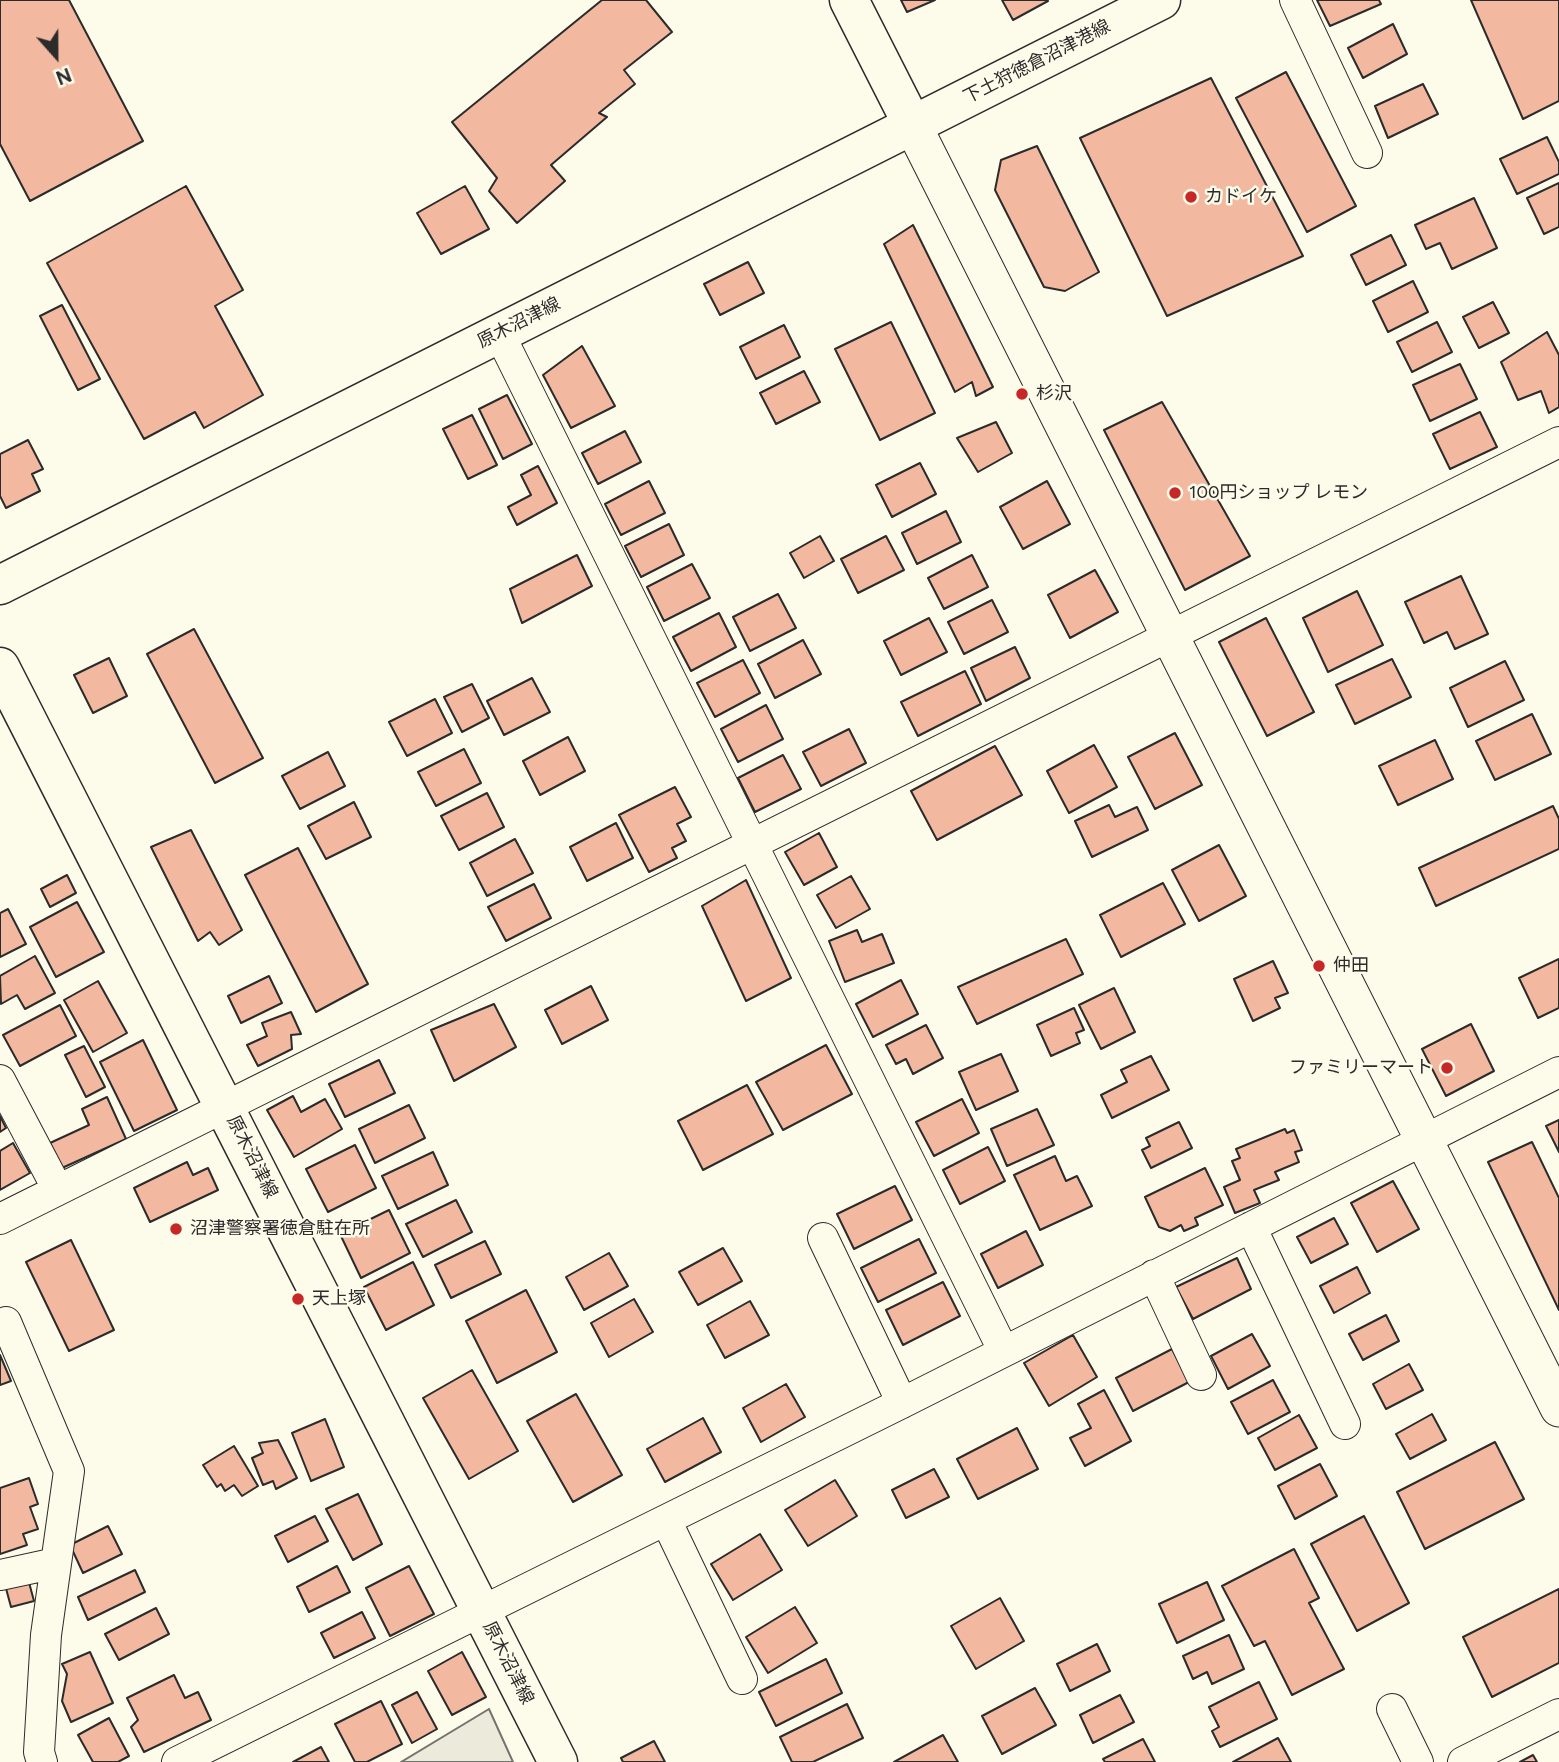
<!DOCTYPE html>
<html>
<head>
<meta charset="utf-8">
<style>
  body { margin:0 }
  #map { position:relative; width:1559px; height:1762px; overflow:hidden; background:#fdfbea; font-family:Figtree,sans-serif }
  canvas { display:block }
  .north { position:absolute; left:21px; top:21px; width:70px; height:70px; -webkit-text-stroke:5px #fdfbea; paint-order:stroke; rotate:159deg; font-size:19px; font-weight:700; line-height:28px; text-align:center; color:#2b2b2b }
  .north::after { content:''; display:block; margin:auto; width:24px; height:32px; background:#2b2b2b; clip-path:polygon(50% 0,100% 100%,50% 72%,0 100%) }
</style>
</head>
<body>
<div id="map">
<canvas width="1559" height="1762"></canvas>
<div class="north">N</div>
</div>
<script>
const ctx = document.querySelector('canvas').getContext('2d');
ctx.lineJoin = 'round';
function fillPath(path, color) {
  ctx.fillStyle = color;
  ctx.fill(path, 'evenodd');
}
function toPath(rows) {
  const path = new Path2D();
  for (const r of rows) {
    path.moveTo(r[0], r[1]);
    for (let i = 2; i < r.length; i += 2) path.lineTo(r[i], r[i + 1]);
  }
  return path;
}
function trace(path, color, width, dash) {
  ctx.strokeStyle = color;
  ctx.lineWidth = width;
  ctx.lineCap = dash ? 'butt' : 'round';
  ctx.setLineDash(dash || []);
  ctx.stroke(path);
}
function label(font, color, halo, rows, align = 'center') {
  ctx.font = font + ' Figtree,"Noto Sans JP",sans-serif';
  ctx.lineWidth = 5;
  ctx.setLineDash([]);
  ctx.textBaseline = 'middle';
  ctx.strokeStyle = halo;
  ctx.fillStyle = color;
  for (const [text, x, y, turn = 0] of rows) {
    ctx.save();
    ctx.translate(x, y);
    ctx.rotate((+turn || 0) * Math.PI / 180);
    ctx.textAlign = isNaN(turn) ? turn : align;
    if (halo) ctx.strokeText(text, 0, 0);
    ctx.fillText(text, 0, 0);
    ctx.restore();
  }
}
const green = toPath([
  [489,1709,513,1762,401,1762,489,1709]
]);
const building = toPath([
  [0,0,69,0,143,141,30,201,0,144,0,0],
  [602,0,646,0,672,32,624,70,635,84,599,113,607,117,551,165,565,181,517,223,489,191,497,178,452,122,602,0],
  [901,0,935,0,907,12,901,0],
  [1002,0,1047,0,1048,1,1013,20,1002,0],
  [1317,0,1379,0,1381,4,1330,26,1317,0],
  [1471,0,1559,0,1559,101,1523,119,1471,0],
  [1393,24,1407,54,1363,78,1348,48,1393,24],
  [1286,72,1356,206,1307,232,1236,98,1286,72],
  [1211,78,1303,256,1167,316,1080,138,1211,78],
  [1423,84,1438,114,1388,138,1375,106,1423,84],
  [1547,137,1559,162,1559,174,1517,194,1500,159,1547,137],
  [1037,146,1099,272,1065,291,1044,287,995,190,1001,160,1037,146],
  [1559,183,1559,227,1544,234,1527,198,1559,183],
  [186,186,243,290,215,306,263,395,204,428,195,412,144,439,47,263,186,186],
  [465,186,489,229,441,254,417,213,465,186],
  [1474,198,1497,248,1452,269,1440,243,1426,249,1415,225,1474,198],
  [913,225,993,387,976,396,972,382,955,392,884,244,913,225],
  [1391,235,1406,265,1366,285,1351,255,1391,235],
  [748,262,764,293,720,315,704,284,748,262],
  [1413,281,1428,312,1388,332,1373,301,1413,281],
  [1493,302,1509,333,1479,348,1463,317,1493,302],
  [62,305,100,379,78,390,40,316,62,305],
  [891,322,935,413,880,440,835,349,891,322],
  [1437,322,1452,352,1412,372,1397,342,1437,322],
  [784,325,800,357,756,379,740,347,784,325],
  [1547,332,1559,355,1559,407,1549,413,1541,391,1518,400,1501,362,1547,332],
  [582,346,615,406,571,428,543,375,582,346],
  [1460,364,1477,399,1430,421,1413,385,1460,364],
  [804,371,820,402,776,424,760,393,804,371],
  [507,395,532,444,503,459,479,409,507,395],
  [1162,402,1250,556,1185,590,1104,430,1162,402],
  [1480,412,1497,447,1450,469,1433,434,1480,412],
  [472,415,497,465,468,479,443,429,472,415],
  [996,422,1012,453,978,472,957,438,996,422],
  [625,431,641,462,598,484,582,453,625,431],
  [28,440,43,469,32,474,40,491,6,508,0,496,0,454,28,440],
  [920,463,936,494,892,517,876,485,920,463],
  [538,466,557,503,517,525,508,507,531,495,521,475,538,466],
  [649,481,665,513,621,535,605,504,649,481],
  [1047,481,1070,524,1023,549,1000,507,1047,481],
  [946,511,961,542,917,564,902,533,946,511],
  [669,524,684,555,641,577,625,546,669,524],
  [820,536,834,561,804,578,790,553,820,536],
  [886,536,904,570,858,593,841,559,886,536],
  [577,555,592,586,522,623,510,589,577,555],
  [972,555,988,587,944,609,928,578,972,555],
  [692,564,710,598,664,621,647,587,692,564],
  [1095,570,1118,612,1070,638,1048,595,1095,570],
  [1461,576,1488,634,1455,649,1447,632,1424,643,1405,602,1461,576],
  [1357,591,1383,645,1328,672,1303,618,1357,591],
  [778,594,796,628,750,651,733,617,778,594],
  [992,600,1008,632,964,654,948,622,992,600],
  [719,613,736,647,691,671,673,637,719,613],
  [929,618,947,652,901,675,884,641,929,618],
  [1266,618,1314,712,1267,736,1219,642,1266,618],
  [194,629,263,758,215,783,147,654,194,629],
  [803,640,821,674,775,698,758,664,803,640],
  [1015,647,1030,678,986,701,971,668,1015,647],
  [109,658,127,696,93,713,74,675,109,658],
  [1392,659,1411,697,1355,724,1336,685,1392,659],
  [743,660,760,693,715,717,697,683,743,660],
  [1505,661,1524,700,1468,727,1450,688,1505,661],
  [965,671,981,704,918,736,901,702,965,671],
  [532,678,550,712,504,735,487,701,532,678],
  [472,684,489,718,462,732,444,697,472,684],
  [435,699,452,733,407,756,389,722,435,699],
  [766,705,783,739,738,762,721,729,766,705],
  [1532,714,1551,754,1495,780,1476,741,1532,714],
  [849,729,866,763,821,786,803,752,849,729],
  [1175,733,1202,785,1155,809,1128,757,1175,733],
  [568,737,585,771,540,795,523,761,568,737],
  [1435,740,1453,779,1398,805,1379,766,1435,740],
  [1094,745,1117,787,1069,813,1047,771,1094,745],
  [995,746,1022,795,937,840,911,791,995,746],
  [464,749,481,783,436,806,418,772,464,749],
  [328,752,345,786,300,809,282,776,328,752],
  [783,755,801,789,755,812,738,778,783,755],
  [675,787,691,817,677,824,686,841,672,848,677,858,649,872,619,815,675,787],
  [487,793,504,827,459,850,441,816,487,793],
  [354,802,371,837,326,859,308,826,354,802],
  [1109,805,1115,817,1137,807,1148,830,1092,857,1075,821,1109,805],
  [1553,806,1559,819,1559,849,1436,906,1419,868,1553,806],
  [616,823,633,858,587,881,570,847,616,823],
  [191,830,242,930,219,945,210,932,198,941,151,847,191,830],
  [819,833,837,867,804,885,785,852,819,833],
  [515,839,533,873,487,896,470,863,515,839],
  [1219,845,1246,896,1199,921,1172,870,1219,845],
  [298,848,368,984,316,1012,245,875,298,848],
  [67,875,76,893,50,907,41,889,67,875],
  [851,876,870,909,836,928,817,895,851,876],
  [746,880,791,978,746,1001,702,906,746,880],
  [1163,883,1185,924,1121,957,1100,915,1163,883],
  [534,884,551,918,506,941,488,907,534,884],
  [77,902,104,952,56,977,30,927,77,902],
  [8,909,26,944,0,957,0,913,8,909],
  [857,930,862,942,882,934,894,963,845,982,829,941,857,930],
  [1066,939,1083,974,977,1024,958,987,1066,939],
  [35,956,55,993,25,1009,17,995,1,1004,0,976,35,956],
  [1559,959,1559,1008,1538,1018,1519,978,1559,959],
  [1273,961,1288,993,1275,998,1280,1008,1253,1021,1234,979,1273,961],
  [269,976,282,1003,241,1023,228,996,269,976],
  [901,980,918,1014,873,1037,856,1004,901,980],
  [98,981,127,1033,93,1052,64,1000,98,981],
  [591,986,608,1020,562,1044,545,1010,591,986],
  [1114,988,1135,1032,1101,1049,1079,1005,1114,988],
  [494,1004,516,1047,454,1081,431,1030,494,1004],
  [60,1005,76,1036,20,1066,3,1035,60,1005],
  [1074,1008,1084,1030,1076,1033,1080,1043,1051,1056,1037,1025,1074,1008],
  [291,1012,301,1034,291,1035,292,1049,258,1066,247,1045,267,1036,262,1023,291,1012],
  [1471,1024,1494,1071,1446,1096,1422,1049,1471,1024],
  [926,1025,943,1058,913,1074,906,1059,896,1064,886,1045,926,1025],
  [143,1040,177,1110,134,1131,100,1062,143,1040],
  [826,1045,852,1094,783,1130,756,1082,826,1045],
  [84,1046,105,1087,86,1097,65,1055,84,1046],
  [1001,1054,1018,1091,976,1110,959,1072,1001,1054],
  [1151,1056,1169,1090,1112,1118,1101,1095,1127,1082,1121,1070,1151,1056],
  [379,1060,395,1093,345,1117,329,1084,379,1060],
  [747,1085,773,1134,703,1170,678,1121,747,1085],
  [293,1096,301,1112,325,1099,342,1129,294,1157,267,1110,293,1096],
  [107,1097,126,1139,62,1168,50,1143,89,1125,82,1109,107,1097],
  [962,1099,979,1133,934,1156,916,1122,962,1099],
  [409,1105,425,1138,375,1163,359,1129,409,1105],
  [1037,1109,1054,1145,1007,1166,991,1129,1037,1109],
  [0,1116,6,1128,0,1132,0,1116],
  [1559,1120,1559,1152,1546,1126,1559,1120],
  [1179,1122,1192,1148,1151,1168,1142,1150,1150,1146,1146,1138,1179,1122],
  [1285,1129,1287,1133,1294,1130,1302,1150,1295,1152,1299,1162,1275,1172,1279,1180,1254,1190,1260,1203,1235,1213,1224,1187,1240,1180,1232,1161,1240,1158,1236,1149,1285,1129],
  [1532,1142,1559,1198,1559,1310,1488,1162,1532,1142],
  [13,1143,30,1173,0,1190,0,1151,13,1143],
  [355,1145,376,1188,328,1212,306,1169,355,1145],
  [988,1147,1005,1181,960,1204,943,1170,988,1147],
  [433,1152,448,1185,398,1209,382,1176,433,1152],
  [1055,1156,1066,1181,1077,1176,1092,1206,1040,1230,1014,1175,1055,1156],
  [187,1162,193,1175,208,1168,218,1190,150,1222,134,1188,187,1162],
  [1205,1168,1223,1205,1195,1218,1198,1225,1184,1231,1181,1225,1170,1231,1159,1227,1145,1197,1205,1168],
  [1393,1181,1419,1229,1377,1252,1351,1203,1393,1181],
  [895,1186,912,1220,854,1249,837,1214,895,1186],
  [456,1200,472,1232,423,1257,406,1224,456,1200],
  [389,1210,410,1253,361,1278,340,1234,389,1210],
  [1334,1218,1348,1244,1311,1263,1297,1237,1334,1218],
  [1026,1231,1043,1265,998,1288,981,1254,1026,1231],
  [919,1239,936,1273,878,1302,861,1268,919,1239],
  [71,1240,114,1330,69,1351,26,1262,71,1240],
  [485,1241,501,1274,451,1298,435,1265,485,1241],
  [723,1248,742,1281,698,1305,679,1272,723,1248],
  [609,1253,628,1286,584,1310,566,1277,609,1253],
  [1237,1258,1251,1289,1193,1319,1176,1287,1237,1258],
  [413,1262,434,1305,386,1330,364,1287,413,1262],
  [1357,1267,1370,1293,1334,1313,1320,1286,1357,1267],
  [943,1282,960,1316,903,1345,886,1310,943,1282],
  [526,1290,557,1352,497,1383,466,1321,526,1290],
  [634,1299,653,1332,609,1357,591,1323,634,1299],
  [750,1301,769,1335,725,1358,707,1325,750,1301],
  [1386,1315,1399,1341,1363,1360,1349,1334,1386,1315],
  [1252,1334,1270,1366,1228,1389,1211,1356,1252,1334],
  [1073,1335,1097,1377,1049,1406,1024,1363,1073,1335],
  [1172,1349,1189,1382,1133,1411,1116,1378,1172,1349],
  [0,1355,11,1381,0,1385,0,1355],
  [1409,1364,1423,1390,1386,1409,1373,1384,1409,1364],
  [472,1370,518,1451,469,1479,423,1398,472,1370],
  [1273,1380,1290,1412,1248,1434,1231,1402,1273,1380],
  [786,1384,805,1417,761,1442,743,1408,786,1384],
  [1104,1390,1131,1441,1085,1466,1070,1438,1091,1428,1078,1404,1104,1390],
  [576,1394,622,1475,573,1502,527,1421,576,1394],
  [1432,1414,1446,1440,1410,1459,1396,1434,1432,1414],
  [1299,1415,1317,1448,1275,1470,1258,1438,1299,1415],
  [703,1418,721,1452,665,1482,647,1449,703,1418],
  [325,1419,344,1467,311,1481,292,1433,325,1419],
  [1017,1428,1038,1469,978,1499,957,1459,1017,1428],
  [278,1440,297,1478,276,1489,273,1481,263,1485,252,1458,263,1453,259,1443,278,1440],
  [1495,1442,1524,1499,1425,1549,1397,1492,1495,1442],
  [234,1446,258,1486,242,1496,234,1485,225,1491,221,1484,217,1487,203,1465,234,1446],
  [1320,1464,1337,1496,1295,1519,1278,1486,1320,1464],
  [934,1469,949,1497,906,1518,892,1490,934,1469],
  [29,1478,38,1504,30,1507,38,1529,23,1534,27,1545,0,1554,0,1488,29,1478],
  [835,1480,857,1516,808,1546,785,1510,835,1480],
  [358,1494,382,1544,353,1560,326,1509,358,1494],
  [315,1516,328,1541,288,1562,275,1536,315,1516],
  [1364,1516,1409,1603,1357,1631,1311,1544,1364,1516],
  [108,1526,122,1554,83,1573,70,1545,108,1526],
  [760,1534,782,1570,733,1600,711,1564,760,1534],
  [1294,1549,1319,1598,1309,1603,1344,1669,1292,1695,1265,1641,1254,1646,1222,1586,1294,1549],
  [337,1566,350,1592,309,1612,297,1587,337,1566],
  [409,1566,434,1614,390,1636,366,1588,409,1566],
  [135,1570,145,1592,88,1620,78,1597,135,1570],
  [27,1575,34,1601,11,1607,4,1581,27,1575],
  [1207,1582,1224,1620,1177,1643,1159,1604,1207,1582],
  [1559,1589,1559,1663,1492,1697,1463,1637,1559,1589],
  [1000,1598,1024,1641,976,1669,951,1626,1000,1598],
  [795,1607,817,1643,768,1673,746,1637,795,1607],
  [156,1608,169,1634,119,1660,105,1634,156,1608],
  [362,1612,375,1638,334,1658,321,1633,362,1612],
  [1229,1635,1244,1669,1212,1684,1207,1672,1193,1679,1183,1656,1229,1635],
  [1097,1644,1110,1671,1070,1691,1057,1664,1097,1644],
  [90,1652,113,1703,71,1722,62,1701,67,1674,62,1664,90,1652],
  [462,1652,486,1697,452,1715,428,1671,462,1652],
  [826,1659,842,1693,776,1726,759,1692,826,1659],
  [174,1675,185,1698,198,1692,211,1720,144,1752,131,1727,138,1720,127,1698,174,1675],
  [1259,1682,1277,1719,1220,1747,1212,1731,1219,1727,1209,1707,1259,1682],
  [1035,1688,1056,1725,1002,1754,982,1716,1035,1688],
  [417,1692,437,1729,412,1743,392,1705,417,1692],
  [1120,1695,1134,1722,1093,1743,1080,1715,1120,1695],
  [381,1701,402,1744,367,1762,355,1762,335,1724,381,1701],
  [847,1704,863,1738,813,1762,792,1762,780,1737,847,1704],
  [109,1718,129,1756,118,1762,93,1762,78,1735,109,1718],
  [943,1735,958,1762,894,1762,943,1735],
  [1278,1738,1291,1762,1233,1762,1278,1738],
  [1143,1739,1155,1762,1105,1762,1103,1759,1143,1739],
  [654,1741,665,1762,623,1762,621,1758,654,1741],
  [321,1747,329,1762,293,1762,321,1747],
  [1533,1755,1537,1762,1520,1762,1533,1755]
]);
const minor = toPath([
  [1295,0,1367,153],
  [499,333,1003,1350],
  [0,1080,58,1190],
  [0,1219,1559,442],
  [1251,1227,1345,1424],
  [823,1238,902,1403],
  [1154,1275,1201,1375],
  [6,1322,69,1471,46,1635,39,1752,42,1762],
  [666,1520,742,1679],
  [0,1575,56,1563],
  [1392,1709,1418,1762],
  [177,1762,902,1403,1559,1072],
  [1463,1762,1559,1714]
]);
const tertiary = toPath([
  [912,124,1559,1408]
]);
const secondary = toPath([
  [849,0,912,124],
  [0,585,1161,0],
  [0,667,558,1762]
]);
const markers = [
  [1191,197,7,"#c62828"],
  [1022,394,7,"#c62828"],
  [1175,493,7,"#c62828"],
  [1319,966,7,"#c62828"],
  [1447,1068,7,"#c62828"],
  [176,1229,7,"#c62828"],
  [298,1299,7,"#c62828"]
];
const streetNames = [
  ["下土狩徳倉沼津港線",1037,62,-27],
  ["原木沼津線",519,323,-27],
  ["原木沼津線",252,1157,63],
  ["原木沼津線",508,1663,63]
];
const poiNames = [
  ["カドイケ",1205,197],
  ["杉沢",1036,394],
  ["100円ショップ レモン",1189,493],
  ["仲田",1333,966],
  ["ファミリーマート",1433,1068,"right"],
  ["沼津警察署徳倉駐在所",190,1229],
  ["天上塚",312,1299]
];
fillPath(green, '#ecebdb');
trace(green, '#74746e', 2);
fillPath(building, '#f2b8a0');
trace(building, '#2b2b2b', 2);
trace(minor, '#2b2b2b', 32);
trace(tertiary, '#2b2b2b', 39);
trace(secondary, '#2b2b2b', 41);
trace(minor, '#fdfbea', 30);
trace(tertiary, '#fdfbea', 37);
trace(secondary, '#fdfbea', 38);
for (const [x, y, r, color] of markers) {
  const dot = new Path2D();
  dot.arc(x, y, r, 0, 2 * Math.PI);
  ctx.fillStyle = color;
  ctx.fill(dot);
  trace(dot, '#fdfbea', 2.5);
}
label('18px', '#2b2b2b', '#fdfbea', streetNames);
label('18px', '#2b2b2b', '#fdfbea', poiNames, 'left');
</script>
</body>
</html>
